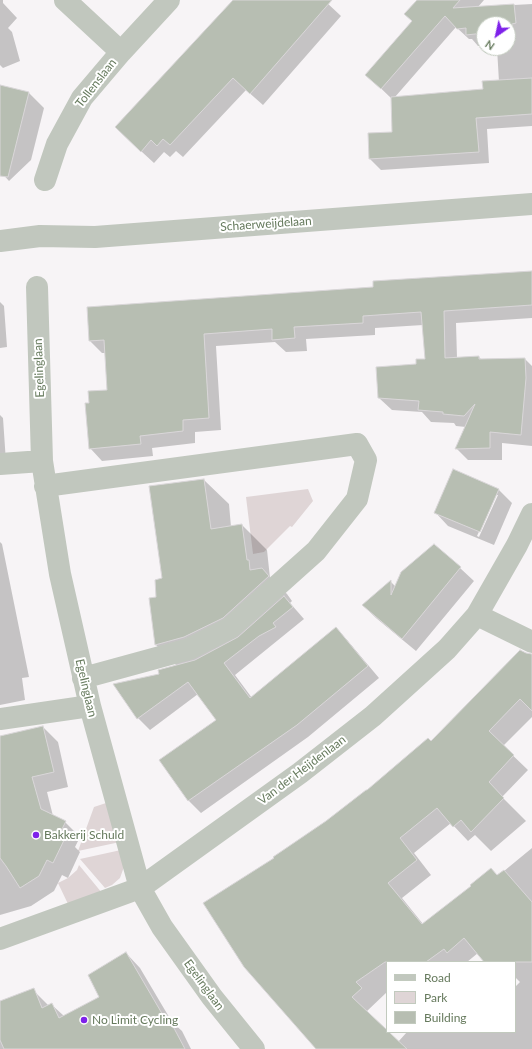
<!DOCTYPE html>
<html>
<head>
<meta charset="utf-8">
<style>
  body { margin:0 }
  #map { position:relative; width:532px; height:1049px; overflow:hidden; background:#f7f4f6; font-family:Lato,sans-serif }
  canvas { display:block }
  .legend { position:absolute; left:386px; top:961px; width:130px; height:72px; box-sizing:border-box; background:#fff; border:1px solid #c2cabe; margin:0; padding:5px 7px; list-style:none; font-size:12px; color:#667a5d }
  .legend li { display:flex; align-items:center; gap:8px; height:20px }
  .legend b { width:20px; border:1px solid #c2cabe }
  .north { position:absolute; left:476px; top:16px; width:40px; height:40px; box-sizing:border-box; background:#fff; border:1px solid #c2cabe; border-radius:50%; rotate:214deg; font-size:11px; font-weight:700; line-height:16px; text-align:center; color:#667a5d }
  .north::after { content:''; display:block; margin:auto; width:14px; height:18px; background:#7e21ea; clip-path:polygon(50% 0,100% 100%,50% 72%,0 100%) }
</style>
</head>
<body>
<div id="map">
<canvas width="532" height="1049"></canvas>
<ul class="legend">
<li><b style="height:5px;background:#c1c7be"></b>Road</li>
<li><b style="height:11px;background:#dfd5d6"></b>Park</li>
<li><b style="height:11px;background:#b7beb2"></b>Building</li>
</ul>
<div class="north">N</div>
</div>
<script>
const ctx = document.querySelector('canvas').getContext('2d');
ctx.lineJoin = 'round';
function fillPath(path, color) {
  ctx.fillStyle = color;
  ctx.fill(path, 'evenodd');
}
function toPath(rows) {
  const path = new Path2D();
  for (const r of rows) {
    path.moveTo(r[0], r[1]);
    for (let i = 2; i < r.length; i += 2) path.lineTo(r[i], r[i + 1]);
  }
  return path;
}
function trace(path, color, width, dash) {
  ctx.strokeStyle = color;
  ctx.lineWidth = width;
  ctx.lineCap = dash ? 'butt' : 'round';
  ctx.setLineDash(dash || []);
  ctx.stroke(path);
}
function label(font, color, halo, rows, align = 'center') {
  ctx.font = font + ' Lato,sans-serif';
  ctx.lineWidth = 4;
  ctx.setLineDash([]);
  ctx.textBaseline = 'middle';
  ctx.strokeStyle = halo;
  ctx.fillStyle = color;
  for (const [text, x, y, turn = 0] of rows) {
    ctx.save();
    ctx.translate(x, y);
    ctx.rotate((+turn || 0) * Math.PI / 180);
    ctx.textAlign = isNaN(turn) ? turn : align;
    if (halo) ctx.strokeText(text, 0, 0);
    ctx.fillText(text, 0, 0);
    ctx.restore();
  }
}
const green = toPath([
  [308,489,313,501,292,527,290,526,264,552,253,554,246,497],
  [109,802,120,842,78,851,94,807],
  [121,850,125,864,120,878,112,885,105,888,80,859],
  [79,865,102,893,68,904,58,883,68,878,77,870]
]);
const shadow = toPath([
  [0,0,3,0,3,3,17,18,8,28,12,32,20,61,3,68,0,65],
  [233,0,326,0,325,1,341,16,263,105,246,90,183,157,176,151,170,157,164,152,154,163,129,140],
  [418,0,484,0,478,7,532,4,532,126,487,129,489,163,381,170,370,159,369,134,393,133,392,99,367,75,413,21],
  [484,24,508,24,508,48,497,48,499,82,484,90,395,97,456,27,469,39,472,39,478,46,484,45],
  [0,86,29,93,44,108,31,160,9,181,0,171],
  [532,272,532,318,456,323,457,358,479,357,482,360,525,359,532,366,532,446,502,443,502,460,468,460,456,448,466,427,456,426,454,423,431,422,422,412,392,410,379,398,417,365,427,360,423,325,375,328,375,335,306,339,307,351,286,352,275,342,216,346,221,430,195,432,195,443,152,448,153,456,102,461,90,448,90,404,108,391,106,353,102,353,90,341,374,288],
  [0,302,4,306,7,347,0,348],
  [0,415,3,418,6,462,0,463],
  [453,470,499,490,512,503,494,545,448,526,435,512],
  [496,495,498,495,479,537,477,536],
  [204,480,229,504,231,527,242,525,267,550,270,578,287,594,292,601,290,603,304,619,235,675,252,698,336,628,347,640,379,678,308,737,201,813,189,801,160,760,217,720,198,694,150,730,138,718,160,674,177,666,156,645,150,599,158,598,163,579],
  [0,542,2,544,29,677,22,678,25,700,0,705],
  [460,568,474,581,416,651,376,618,363,605,391,582,396,587],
  [532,655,532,717,503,746,528,770,502,797,526,821,491,851,475,835,468,841,451,823,414,853,431,875,402,898,423,924,498,876,532,848,532,1049,322,1049,275,858,327,821,431,742],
  [478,953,487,962,515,962,515,977,520,982,515,987,515,1032,407,1032,398,1042,366,1012,387,992,387,962,467,962],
  [43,727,58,742,68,787,47,792,53,816,65,822,80,837,75,847,80,852,68,878,62,875,54,891,31,906,0,915,0,737],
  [126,953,140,968,172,1022,182,1031,191,1049,0,1049,0,1003,33,990,49,1006,52,1005,64,1016,100,997]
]);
const building = toPath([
  [233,0,332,0,250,94,233,78,170,145,163,139,157,146,151,140,141,152,115,127,233,0],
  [417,0,460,0,453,8,514,4,516,23,512,24,512,31,508,31,508,24,484,24,484,33,466,35,466,28,457,29,445,16,381,89,365,75,412,21,404,14,417,0],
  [532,78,532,114,476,118,479,152,369,159,368,133,392,132,391,97,483,89,482,81,532,78],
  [0,85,29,92,8,177,0,176,0,85],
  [532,271,532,305,444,311,445,358,479,356,479,359,525,358,526,378,521,435,490,432,490,448,455,449,475,404,464,416,443,414,443,412,418,410,419,401,378,398,376,367,416,364,416,359,425,359,421,312,363,316,363,323,294,327,295,338,272,340,272,329,204,334,209,418,183,420,183,431,140,436,141,444,89,449,85,403,89,403,88,391,107,390,104,340,89,341,87,307,373,287,373,281,532,271],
  [453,469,499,489,480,532,434,513,453,469],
  [204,479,211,529,242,524,247,560,249,560,250,570,262,568,269,576,223,618,184,637,155,645,149,598,156,597,155,580,162,578,149,486,204,479],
  [434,544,461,567,402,639,362,605,391,580,391,595,401,572,434,544],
  [284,596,293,607,273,623,276,627,259,636,224,663,250,698,336,627,368,666,297,725,188,801,159,760,216,720,188,682,137,719,113,684,159,674,158,670,195,660,238,637,284,596],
  [520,650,526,653,532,654,532,711,520,699,489,731,514,755,489,782,504,798,471,832,461,820,453,827,437,808,400,838,417,860,388,883,422,924,471,886,470,885,491,868,497,875,504,870,532,902,532,962,484,962,464,938,447,953,444,949,426,962,385,962,356,982,362,988,352,997,387,1030,387,1032,389,1032,407,1049,316,1049,244,967,203,903,274,858,273,857,326,821,366,790,367,790,428,738,431,741,520,650],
  [43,726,54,772,32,777,41,809,66,821,60,833,66,836,53,863,47,860,39,876,20,888,6,866,0,858,0,736,43,726],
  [126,952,164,1017,167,1015,185,1049,4,1049,0,1040,0,1001,34,988,42,1008,52,1003,59,1018,99,997,88,975,126,952]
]);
const minor = toPath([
  [65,0,121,52],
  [45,180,57,144,82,98,121,52,169,0],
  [0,241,40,236,95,237,532,204],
  [37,287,42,461,60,574,90,706,140,888,162,927,212,997,254,1049],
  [0,464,42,461],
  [45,486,357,444,366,460,357,499,316,551,230,628,189,649,83,678],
  [477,615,532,642],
  [0,719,90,706],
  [0,939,140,888,300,773,373,716,447,649,477,615,517,545,532,514]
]);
const markers = [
  [36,835,4,"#7e21ea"],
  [84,1020,4,"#7e21ea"]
];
const streetNames = [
  ["Tollenslaan",96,83,-52],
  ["Schaerweijdelaan",266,224,-4],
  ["Egelinglaan",39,368,-92],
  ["Egelinglaan",86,688,77],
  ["Van der Heijdenlaan",302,770,-37],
  ["Egelinglaan",204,985,54]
];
const poiNames = [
  ["Bakkerij Schuld",44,835],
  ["No Limit Cycling",92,1020]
];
fillPath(green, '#dfd5d6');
fillPath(shadow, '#0003');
fillPath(building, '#b7beb2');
trace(building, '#d9d6d8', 1);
trace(minor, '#c1c7be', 22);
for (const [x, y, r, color] of markers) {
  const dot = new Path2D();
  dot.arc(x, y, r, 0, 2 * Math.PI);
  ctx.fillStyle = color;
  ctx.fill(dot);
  trace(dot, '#fff', 1.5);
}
label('12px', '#667a5d', '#fff', streetNames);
label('12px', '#667a5d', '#fff', poiNames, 'left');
</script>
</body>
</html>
